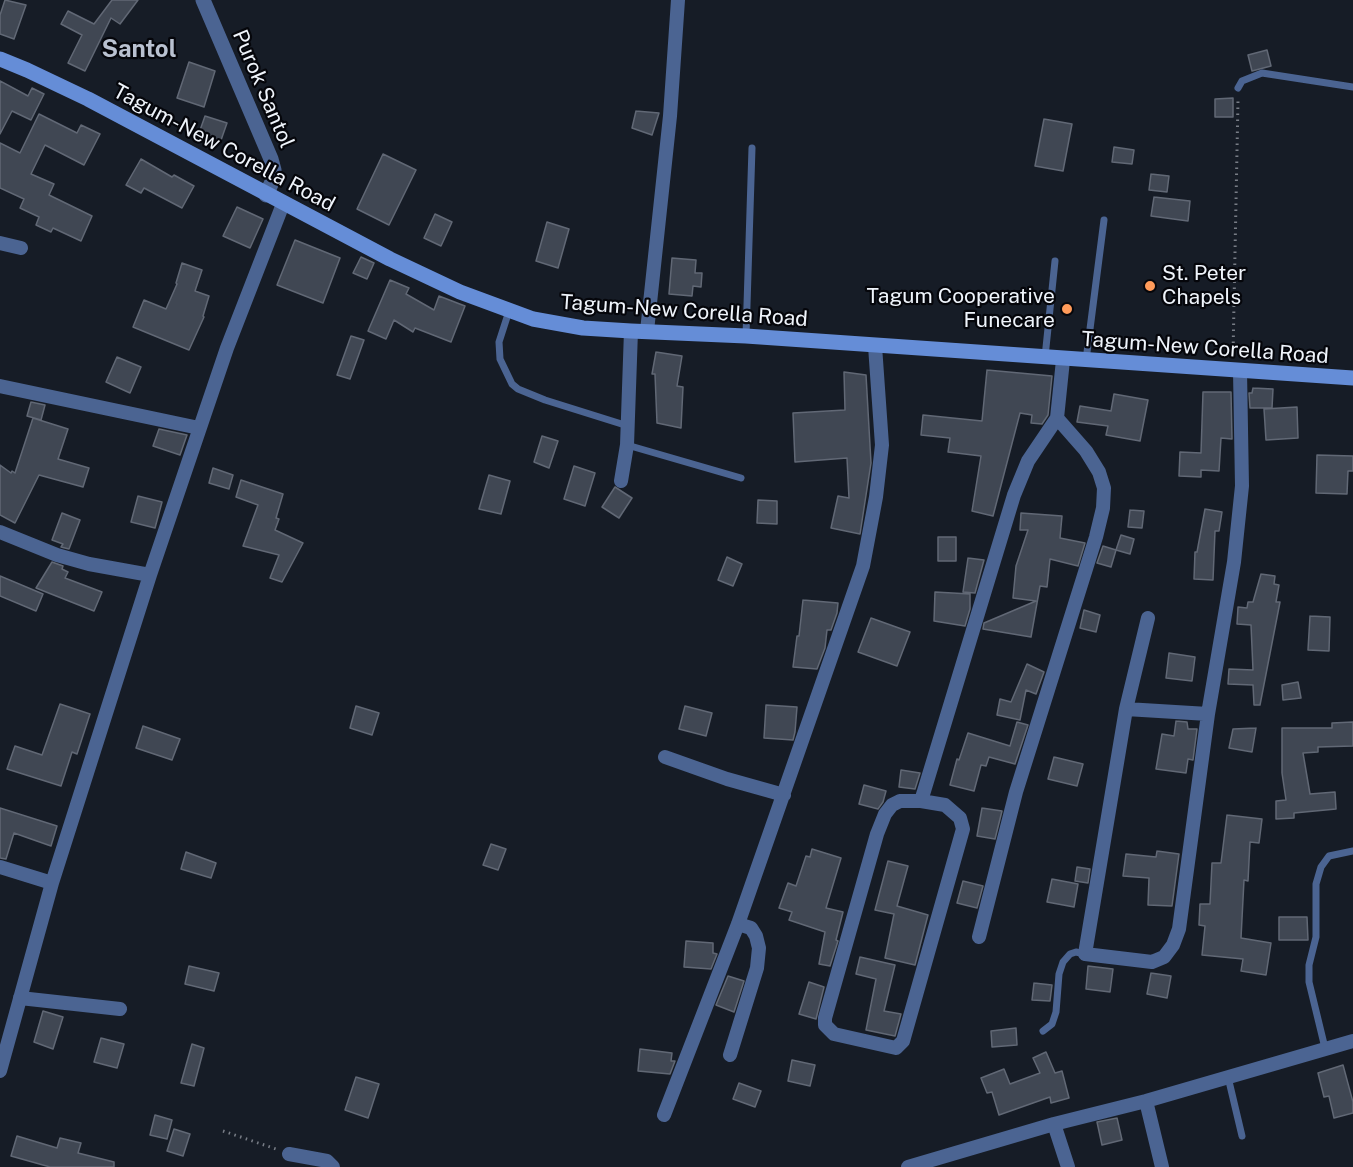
<!DOCTYPE html>
<html>
<head>
<meta charset="utf-8">
<style>
  body { margin:0 }
  canvas { display:block; background:#161c26 }
</style>
</head>
<body>
<canvas width="1353" height="1167"></canvas>
<script>
const ctx = document.querySelector('canvas').getContext('2d');
ctx.lineJoin = 'round';
function fillPath(path, color) {
  ctx.fillStyle = color;
  ctx.fill(path, 'evenodd');
}
function toPath(rows) {
  const path = new Path2D();
  for (const r of rows) {
    path.moveTo(r[0], r[1]);
    for (let i = 2; i < r.length; i += 2) path.lineTo(r[i], r[i + 1]);
  }
  return path;
}
function trace(path, color, width, dash) {
  ctx.strokeStyle = color;
  ctx.lineWidth = width;
  ctx.lineCap = dash ? 'butt' : 'round';
  ctx.setLineDash(dash || []);
  ctx.stroke(path);
}
function label(font, color, halo, rows, align = 'center') {
  ctx.font = font + ' "Public Sans",sans-serif';
  ctx.lineWidth = 4.5;
  ctx.setLineDash([]);
  ctx.textBaseline = 'middle';
  ctx.strokeStyle = halo;
  ctx.fillStyle = color;
  for (const [text, x, y, turn = 0] of rows) {
    ctx.save();
    ctx.translate(x, y);
    ctx.rotate((+turn || 0) * Math.PI / 180);
    ctx.textAlign = isNaN(turn) ? turn : align;
    if (halo) ctx.strokeText(text, 0, 0);
    ctx.fillText(text, 0, 0);
    ctx.restore();
  }
}
const building = toPath([
  [5,0,26,5,14,39,0,34,0,15,5,0],
  [112,0,138,0,120,24,111,18,85,71,68,63,82,35,61,24,68,11,94,24,112,0],
  [1267,50,1271,66,1252,71,1248,55,1267,50],
  [189,62,215,71,204,107,177,98,189,62],
  [0,81,28,96,32,88,44,94,31,120,12,111,0,134,0,81],
  [1233,98,1233,117,1215,117,1215,99,1233,98],
  [636,111,659,113,652,135,632,128,636,111],
  [39,114,77,133,81,125,100,134,84,165,45,145,31,174,54,184,49,195,92,216,81,241,53,228,51,232,36,225,39,217,20,208,24,199,0,188,0,143,20,153,39,114],
  [205,116,227,123,220,143,198,136,205,116],
  [1044,119,1072,124,1063,171,1035,166,1044,119],
  [1114,147,1134,150,1132,164,1112,162,1114,147],
  [383,154,416,170,389,225,357,209,383,154],
  [141,159,172,177,174,175,194,186,182,208,144,188,141,193,126,185,141,159],
  [1151,174,1169,176,1167,192,1149,190,1151,174],
  [1154,197,1190,201,1188,221,1151,216,1154,197],
  [237,207,263,219,250,248,223,236,237,207],
  [435,214,452,222,441,246,424,238,435,214],
  [547,222,569,229,558,268,536,261,547,222],
  [295,240,340,258,323,303,277,285,295,240],
  [361,257,374,263,367,279,353,273,361,257],
  [672,258,696,260,695,273,702,273,701,287,693,286,692,296,669,294,672,258],
  [182,263,202,270,195,291,209,296,203,316,204,317,189,350,133,327,144,300,166,309,177,284,176,283,182,263],
  [390,280,409,288,406,294,434,310,439,296,465,306,451,342,415,328,413,332,394,320,386,339,368,331,390,280],
  [351,336,364,340,350,379,337,375,351,336],
  [656,352,682,356,677,386,683,387,681,428,657,423,655,374,652,374,656,352],
  [117,357,141,367,130,393,106,382,117,357],
  [987,370,1052,376,1048,415,1042,424,1031,423,1032,415,1020,413,993,516,972,511,981,456,948,452,950,438,921,435,923,415,982,421,987,370],
  [844,372,866,375,871,463,860,534,831,528,838,496,849,498,847,458,795,462,793,413,845,410,844,372],
  [1253,388,1273,389,1272,408,1250,408,1249,393,1252,393,1253,388],
  [1203,392,1231,392,1232,439,1221,438,1219,471,1201,470,1201,477,1179,476,1180,452,1201,453,1203,392],
  [1114,394,1148,400,1140,441,1106,435,1108,426,1077,422,1080,406,1111,411,1114,394],
  [31,402,45,405,41,420,27,416,31,402],
  [1297,407,1298,438,1266,440,1264,409,1297,407],
  [33,418,68,429,58,459,89,468,83,487,39,475,15,523,0,515,0,465,11,473,12,471,15,473,33,418],
  [159,429,187,435,180,455,153,446,159,429],
  [542,436,558,441,549,468,534,462,542,436],
  [1317,455,1353,456,1353,471,1348,471,1347,494,1316,493,1317,455],
  [574,466,595,473,585,506,564,499,574,466],
  [213,468,233,475,229,489,209,483,213,468],
  [489,475,510,481,501,514,479,509,489,475],
  [241,480,283,494,276,518,279,519,275,530,303,543,282,582,270,578,279,555,243,546,258,505,236,497,241,480],
  [615,487,632,498,619,518,602,507,615,487],
  [138,496,162,502,155,528,131,522,138,496],
  [758,500,777,501,777,524,757,523,758,500],
  [1205,509,1222,512,1219,531,1215,531,1213,580,1194,579,1195,552,1197,552,1205,509],
  [1130,510,1144,511,1142,528,1128,527,1130,510],
  [62,513,80,520,69,549,61,547,63,544,52,540,62,513],
  [1021,513,1062,516,1060,538,1085,543,1078,566,1050,559,1047,587,1040,586,1031,637,983,629,984,623,1036,601,1013,598,1016,566,1028,530,1020,530,1021,513],
  [1121,535,1134,539,1130,554,1116,550,1121,535],
  [938,537,956,537,956,561,938,561,938,537],
  [1103,546,1116,550,1111,567,1097,563,1103,546],
  [727,557,742,564,733,586,718,580,727,557],
  [968,558,984,560,975,593,963,592,968,558],
  [52,562,63,566,62,569,68,572,65,578,102,592,94,611,36,588,52,562],
  [1261,574,1275,576,1274,584,1279,585,1276,602,1280,602,1260,705,1254,705,1253,685,1228,684,1229,669,1253,670,1251,625,1237,624,1238,607,1247,608,1248,602,1253,602,1261,574],
  [0,576,43,594,36,611,0,596,0,576],
  [935,592,970,594,970,609,965,626,934,621,935,592],
  [803,600,838,603,837,613,831,630,827,630,825,648,817,669,793,667,797,636,799,636,803,600],
  [1084,610,1100,615,1096,632,1080,628,1084,610],
  [1310,616,1330,617,1329,651,1308,650,1310,616],
  [871,618,910,632,897,666,858,652,871,618],
  [1169,653,1195,657,1192,681,1166,678,1169,653],
  [1027,664,1044,672,1036,694,1026,690,1020,720,997,715,1000,699,1011,702,1027,664],
  [1298,682,1301,698,1283,700,1282,685,1298,682],
  [60,704,90,714,77,754,72,752,61,786,7,769,15,746,42,755,60,704],
  [766,705,797,707,795,732,793,740,764,738,766,705],
  [356,706,379,713,372,735,350,728,356,706],
  [685,706,712,713,706,736,679,729,685,706],
  [1176,721,1187,722,1188,729,1197,729,1193,760,1188,759,1186,773,1156,769,1162,734,1174,736,1176,721],
  [1017,722,1028,725,1015,764,989,757,986,766,981,765,974,791,950,785,957,759,959,760,968,733,1010,746,1017,722],
  [1353,722,1353,746,1318,747,1318,752,1303,753,1310,794,1335,792,1336,809,1294,813,1294,818,1276,819,1276,801,1286,800,1282,773,1282,728,1332,728,1332,723,1353,722],
  [143,726,180,739,172,760,136,748,143,726],
  [1256,728,1252,752,1229,748,1233,729,1256,728],
  [1054,757,1083,764,1077,786,1048,779,1054,757],
  [901,770,920,773,915,789,899,787,901,770],
  [864,785,886,791,883,802,878,809,859,804,864,785],
  [0,808,57,826,51,846,14,833,6,859,0,858,0,808],
  [982,808,1002,811,995,839,977,836,982,808],
  [1227,815,1262,819,1259,843,1250,842,1248,881,1244,880,1241,938,1271,943,1266,975,1241,971,1243,959,1202,955,1205,926,1199,925,1200,904,1210,904,1212,863,1221,863,1227,815],
  [491,844,506,849,498,870,483,865,491,844],
  [812,849,841,858,826,908,843,912,836,940,838,941,830,966,819,964,825,932,789,920,792,912,779,908,788,883,796,886,806,856,810,857,812,849],
  [1157,851,1179,854,1172,906,1148,905,1149,878,1123,876,1126,854,1156,857,1157,851],
  [186,852,216,863,211,878,181,869,186,852],
  [888,861,908,866,897,906,928,915,915,965,885,958,894,914,875,910,888,861],
  [1077,867,1090,869,1088,883,1075,881,1077,867],
  [1052,879,1078,884,1074,907,1047,902,1052,879],
  [963,881,983,886,977,908,957,903,963,881],
  [1279,917,1307,917,1308,940,1279,940,1279,917],
  [686,941,713,943,713,953,717,954,711,969,684,967,686,941],
  [860,957,895,965,884,1011,901,1014,895,1036,866,1030,876,979,856,974,860,957],
  [189,966,219,973,214,991,185,984,189,966],
  [1088,966,1113,969,1110,992,1086,989,1088,966],
  [1151,973,1171,976,1167,998,1147,994,1151,973],
  [728,976,744,981,734,1012,716,1005,728,976],
  [809,982,824,987,816,1019,799,1014,809,982],
  [1034,983,1052,985,1050,1001,1032,1000,1034,983],
  [43,1011,63,1017,53,1049,34,1042,43,1011],
  [1016,1028,1017,1045,992,1047,991,1031,1016,1028],
  [101,1038,124,1044,117,1068,94,1062,101,1038],
  [192,1044,204,1048,194,1086,181,1083,192,1044],
  [640,1049,672,1053,671,1061,675,1061,670,1074,638,1071,640,1049],
  [1046,1052,1055,1073,1062,1071,1069,1098,1051,1103,1050,1097,999,1115,992,1092,987,1093,981,1078,1004,1069,1010,1084,1040,1073,1033,1058,1046,1052],
  [792,1060,815,1065,810,1086,788,1081,792,1060],
  [1343,1065,1353,1102,1353,1113,1334,1118,1329,1096,1324,1097,1318,1073,1343,1065],
  [356,1077,379,1084,368,1118,345,1110,356,1077],
  [739,1083,761,1091,755,1107,733,1099,739,1083],
  [155,1115,172,1120,167,1139,150,1135,155,1115],
  [1117,1118,1122,1140,1102,1145,1097,1122,1117,1118],
  [174,1129,190,1134,183,1156,167,1151,174,1129],
  [17,1136,57,1148,60,1138,81,1143,78,1153,114,1162,114,1167,50,1167,11,1156,17,1136]
]);
const path = toPath([
  [1233,355,1238,100],
  [223,1131,276,1149]
]);
const service = toPath([
  [1238,88,1242,81,1262,73,1353,87],
  [509,311,499,342,500,359,512,384,518,389,545,400,628,426],
  [746,336,752,148],
  [1045,357,1055,261],
  [1086,360,1104,220],
  [627,445,741,478],
  [1043,1031,1052,1024,1056,1012,1059,974,1063,962,1070,954,1076,952,1085,954],
  [1325,1048,1309,982,1309,965,1316,937,1316,884,1321,867,1329,856,1353,851],
  [1228,1077,1242,1136]
]);
const minor = toPath([
  [0,243,21,248],
  [647,331,670,116,678,0],
  [0,386,199,428],
  [621,481,627,445,631,331],
  [0,532,57,555,89,564,150,575],
  [1148,618,1126,709,1085,954,1152,962,1164,957,1173,945,1179,929,1208,714,1234,562,1242,486,1240,371],
  [1126,709,1208,714],
  [665,757,727,779,784,795],
  [900,801,921,801,945,805,960,818,963,829,903,1041,896,1048,834,1034,825,1025,825,1018,877,834,885,814,892,805,900,801],
  [921,801,1014,495,1028,461,1057,418,1063,360],
  [0,867,52,883],
  [979,937,1016,792,1096,537,1103,508,1104,488,1099,472,1086,451,1057,418],
  [20,998,120,1009],
  [730,1055,757,968,759,948,756,936,751,928,738,924],
  [0,1071,52,883,150,575,227,348,283,204],
  [1146,1101,1162,1167],
  [664,1115,738,924,863,566,876,497,882,445,875,346],
  [1054,1124,1068,1167],
  [289,1154,327,1161,333,1167],
  [908,1167,1054,1124,1146,1101,1353,1041]
]);
const tertiary = toPath([
  [203,0,271,159,274,170,272,182,266,195]
]);
const secondary = toPath([
  [0,59,27,70,88,99,390,259,460,292,533,319,583,328,631,331,746,336,1353,378]
]);
const markers = [
  [1150,286,6,"#ff9b5a"],
  [1067,309,6,"#ff9b5a"]
];
const streetNames = [
  ["Purok Santol",263,89,67],
  ["Tagum-New Corella Road",224,148,28],
  ["Tagum-New Corella Road",684,311,4],
  ["Tagum-New Corella Road",1205,348,4]
];
const poiNames = [
  ["St. Peter",1162,274],
  ["Chapels",1162,298],
  ["Tagum Cooperative",1055,297,"right"],
  ["Funecare",1055,321,"right"]
];
const quarterNames = [
  ["Santol",139,50]
];
fillPath(building, '#404753');
trace(building, '#616875', 1.5);
trace(path, '#787d86', 3, [1.5, 4.5]);
trace(service, '#4b6492', 7);
trace(minor, '#4b6492', 14);
trace(tertiary, '#4b6492', 15);
trace(secondary, '#658dd7', 15);
for (const [x, y, r, color] of markers) {
  const dot = new Path2D();
  dot.arc(x, y, r, 0, 2 * Math.PI);
  ctx.fillStyle = color;
  ctx.fill(dot);
  trace(dot, '#05060b', 2);
}
label('21px', '#eff4fb', '#05060b', streetNames);
label('21px', '#eff4fb', '#05060b', poiNames, 'left');
label('bold 24px', '#b9c1d0', '#05060b', quarterNames);
</script>
</body>
</html>
